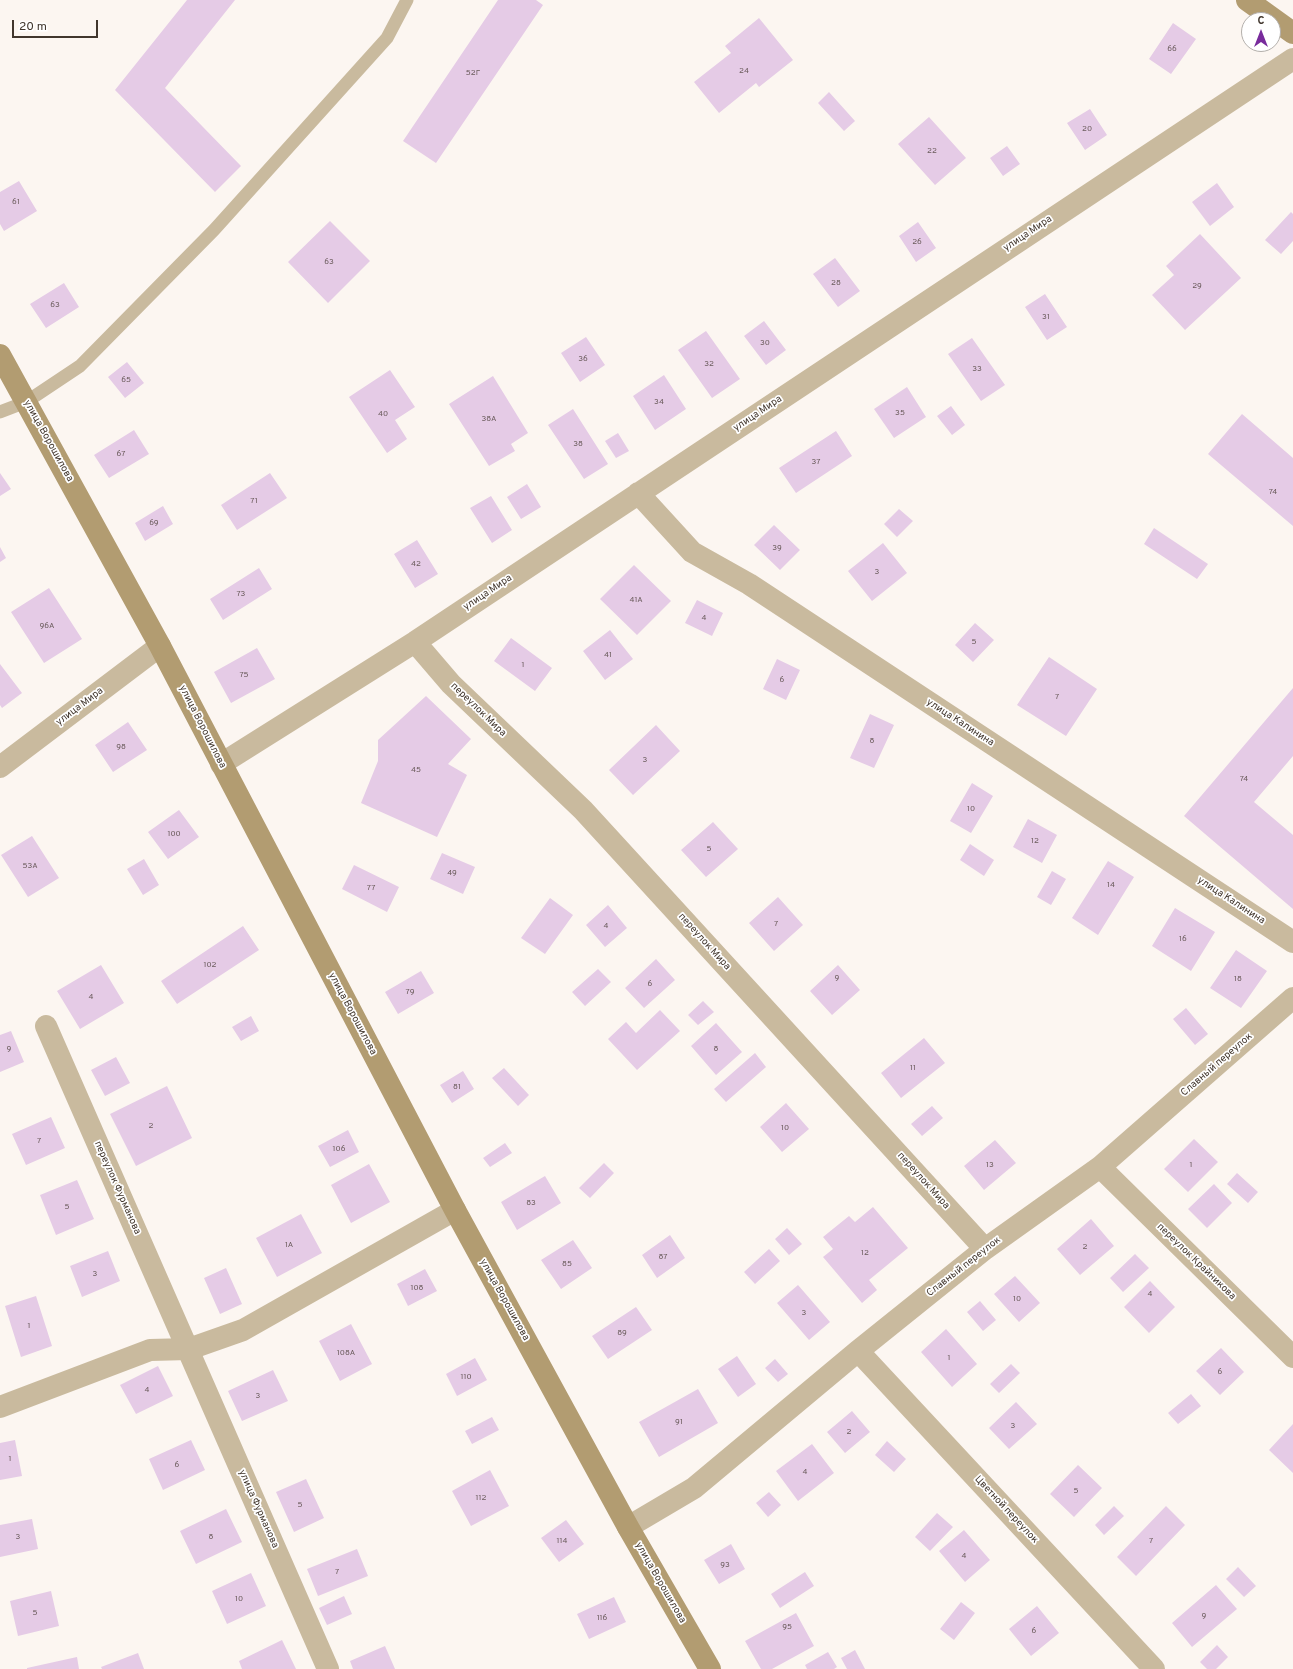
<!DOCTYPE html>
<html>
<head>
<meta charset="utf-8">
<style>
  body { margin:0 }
  #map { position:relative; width:1293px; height:1669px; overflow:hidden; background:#fcf6f1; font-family:Overpass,sans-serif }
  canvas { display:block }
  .north { position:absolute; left:1241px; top:12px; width:40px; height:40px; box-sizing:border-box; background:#fff; border:1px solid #b3afab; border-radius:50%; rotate:0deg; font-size:11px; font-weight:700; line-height:16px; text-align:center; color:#41362d }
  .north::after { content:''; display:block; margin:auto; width:14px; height:18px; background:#782b9c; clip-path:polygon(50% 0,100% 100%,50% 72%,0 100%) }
  .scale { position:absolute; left:12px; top:20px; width:86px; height:18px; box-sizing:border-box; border:2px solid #41362d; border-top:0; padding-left:5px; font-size:12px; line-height:14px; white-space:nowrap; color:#41362d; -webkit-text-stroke:3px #fff; paint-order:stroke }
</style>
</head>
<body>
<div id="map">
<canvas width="1293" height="1669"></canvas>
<div class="north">С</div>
<div class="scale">20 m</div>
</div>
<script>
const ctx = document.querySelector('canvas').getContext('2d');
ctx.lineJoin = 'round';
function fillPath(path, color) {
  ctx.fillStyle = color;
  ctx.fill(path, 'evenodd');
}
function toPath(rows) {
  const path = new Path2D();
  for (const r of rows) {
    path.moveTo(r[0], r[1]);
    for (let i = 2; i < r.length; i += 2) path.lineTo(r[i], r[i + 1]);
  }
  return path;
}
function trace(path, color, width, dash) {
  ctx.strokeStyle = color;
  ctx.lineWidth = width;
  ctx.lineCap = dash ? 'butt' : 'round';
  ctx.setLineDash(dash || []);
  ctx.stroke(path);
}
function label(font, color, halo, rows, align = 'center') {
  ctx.font = font + ' Overpass,sans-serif';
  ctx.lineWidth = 3.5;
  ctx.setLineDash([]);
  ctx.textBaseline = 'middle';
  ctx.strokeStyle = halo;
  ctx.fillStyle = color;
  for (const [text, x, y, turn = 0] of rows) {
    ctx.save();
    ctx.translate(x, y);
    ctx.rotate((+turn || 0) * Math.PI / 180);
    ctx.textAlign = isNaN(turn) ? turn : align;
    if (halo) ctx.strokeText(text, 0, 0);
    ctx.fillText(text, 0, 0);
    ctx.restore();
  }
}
const building = toPath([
  [187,0,235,0,165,88,241,166,215,192,115,90],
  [498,0,536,0,543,5,436,163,403,141],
  [759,18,793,60,759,87,756,83,719,113,694,82,731,53,725,46],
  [1173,23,1196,39,1171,74,1149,59],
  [829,92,855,121,844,131,818,103],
  [1090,109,1107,135,1085,150,1067,123],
  [929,117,966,158,935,185,898,144],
  [1007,146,1020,164,1003,176,990,158],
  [19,181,37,211,4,231,0,224,0,192],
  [1217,183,1234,207,1210,226,1192,202],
  [1291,212,1293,214,1293,241,1281,254,1265,240],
  [330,221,370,261,328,303,288,262],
  [918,222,936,248,916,262,899,236],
  [1200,234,1241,278,1185,330,1152,295,1174,275,1166,266],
  [835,258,860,291,838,307,813,274],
  [64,283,79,307,46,328,30,304],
  [1045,294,1067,327,1047,340,1025,307],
  [764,321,786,350,766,365,744,336],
  [706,331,740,379,712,398,678,350],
  [586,337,605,365,580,382,561,353],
  [972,338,1005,385,981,401,948,354],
  [127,362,144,383,125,398,108,377],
  [390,370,415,407,395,420,407,439,387,453,349,397],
  [664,375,686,409,655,430,633,396],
  [493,376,528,433,511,444,515,451,489,466,449,404],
  [907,387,926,417,894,438,874,409],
  [951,406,965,425,952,435,937,416],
  [573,409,608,464,584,479,548,425],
  [1242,414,1293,458,1293,526,1208,454],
  [134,430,149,454,109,478,94,455],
  [836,431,852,456,796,493,779,468],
  [618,433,629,451,616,458,605,441],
  [0,473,11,489,0,496],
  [270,473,287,498,237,530,221,505],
  [527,484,541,507,521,519,507,497],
  [491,496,512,530,492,543,470,508],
  [163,506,173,524,145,541,135,523],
  [899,509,913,521,897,537,884,524],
  [774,525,800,550,780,570,754,545],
  [1154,528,1208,564,1197,579,1144,544],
  [417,540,438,574,415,588,394,554],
  [883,543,907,573,872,601,848,571],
  [0,547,6,558,0,562],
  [634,565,671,601,637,635,600,599],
  [259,568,272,589,223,620,210,599],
  [49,588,82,639,44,663,11,612],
  [697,600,723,613,712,636,685,623],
  [975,623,994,640,973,662,955,645],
  [610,630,633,659,605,680,583,651],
  [511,638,552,668,535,691,494,661],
  [257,648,275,679,231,703,214,672],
  [1049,657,1097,689,1066,736,1017,705],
  [777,659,800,670,786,700,763,689],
  [0,664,22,693,2,708,0,705],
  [1293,688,1293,756,1254,802,1293,835,1293,909,1184,816],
  [426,696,471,739,448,764,467,775,437,837,361,803,378,761,378,740],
  [870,714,894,725,874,768,850,758],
  [128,722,147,750,113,772,95,745],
  [656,725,680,751,633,795,609,770],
  [972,783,993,796,971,833,950,821],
  [179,810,199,837,168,859,148,832],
  [1028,819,1057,835,1042,863,1013,847],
  [713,822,738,849,706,877,681,850],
  [32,836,59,878,28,897,1,855],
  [970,844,994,860,984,876,960,860],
  [442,853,475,867,463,894,430,879],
  [144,859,159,885,143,895,127,869],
  [1108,861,1134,877,1098,935,1072,918],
  [354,865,399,887,387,912,342,889],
  [1052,871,1066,879,1051,905,1037,897],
  [778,897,803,925,774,951,749,923],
  [550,898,573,915,545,954,521,938],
  [608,905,627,928,605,947,586,925],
  [1175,908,1215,932,1191,971,1152,946],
  [243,926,259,950,177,1004,161,981],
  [1236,950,1267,971,1241,1008,1210,988],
  [656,959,675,980,644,1008,625,988],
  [101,965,124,1003,80,1029,57,991],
  [838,965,860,990,832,1015,810,991],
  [598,969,611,982,585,1006,572,992],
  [421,971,434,993,398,1014,385,992],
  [703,1001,714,1012,698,1025,688,1015],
  [1186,1008,1208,1034,1195,1045,1173,1019],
  [660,1010,680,1031,637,1070,608,1039,626,1022,636,1033],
  [251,1016,259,1031,241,1041,232,1027],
  [716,1023,742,1052,716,1075,691,1046],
  [11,1031,24,1062,0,1072,0,1035],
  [924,1038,945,1063,901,1098,881,1073],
  [755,1053,766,1067,726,1102,714,1089],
  [116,1057,130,1083,105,1096,91,1070],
  [504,1068,529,1095,518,1106,492,1078],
  [463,1071,474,1089,452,1103,440,1085],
  [167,1086,192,1138,136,1166,110,1114],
  [786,1103,809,1129,782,1152,760,1127],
  [932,1106,943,1118,922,1136,911,1124],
  [51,1117,65,1148,26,1165,12,1134],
  [348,1130,359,1152,330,1167,318,1146],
  [1194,1139,1218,1162,1188,1192,1164,1169],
  [995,1140,1016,1163,984,1190,964,1166],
  [505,1143,512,1153,490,1167,483,1158],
  [604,1163,614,1173,590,1198,579,1188],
  [369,1164,390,1202,351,1223,331,1185],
  [1237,1173,1258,1192,1248,1203,1227,1184],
  [545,1176,561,1203,517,1230,501,1202],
  [77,1180,94,1219,56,1235,40,1195],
  [1214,1184,1232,1203,1207,1228,1188,1209],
  [873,1207,908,1248,869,1280,877,1290,862,1303,823,1257,833,1249,823,1237,849,1216,855,1222],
  [301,1214,322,1253,277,1277,256,1238],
  [1091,1219,1114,1246,1080,1275,1057,1249],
  [787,1228,802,1244,789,1255,775,1239],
  [670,1235,685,1258,657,1278,642,1255],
  [573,1240,592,1268,561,1289,541,1260],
  [769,1249,780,1261,755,1284,744,1272],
  [108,1251,120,1281,82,1297,70,1266],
  [1135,1254,1149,1268,1123,1292,1110,1278],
  [226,1268,242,1304,220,1314,204,1278],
  [425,1269,437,1291,408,1306,397,1284],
  [1015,1276,1040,1303,1019,1322,994,1294],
  [1150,1281,1175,1307,1149,1333,1124,1307],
  [798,1285,830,1322,809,1340,777,1303],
  [36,1296,52,1346,21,1357,5,1306],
  [980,1301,996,1320,983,1331,967,1312],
  [636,1307,652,1330,608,1359,592,1336],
  [351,1324,372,1364,340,1381,319,1341],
  [946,1329,977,1364,952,1387,921,1352],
  [1221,1348,1244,1372,1220,1395,1196,1371],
  [737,1356,756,1384,738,1397,718,1369],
  [475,1358,487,1380,457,1396,446,1374],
  [775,1359,788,1374,778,1382,765,1368],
  [1011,1364,1020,1373,999,1393,990,1384],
  [158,1366,173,1396,136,1414,120,1385],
  [273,1370,288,1401,242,1421,228,1391],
  [698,1389,718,1423,659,1457,639,1422],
  [1191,1394,1201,1406,1178,1424,1168,1413],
  [1016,1402,1037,1424,1009,1449,989,1428],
  [852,1411,870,1432,845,1453,827,1432],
  [492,1417,499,1430,472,1444,465,1431],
  [1293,1424,1293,1473,1269,1450],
  [15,1440,22,1476,0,1480,0,1443],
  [191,1440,205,1470,163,1490,149,1459],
  [887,1441,906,1459,894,1472,875,1455],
  [812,1444,834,1473,798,1501,776,1471],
  [1078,1465,1102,1488,1074,1517,1050,1494],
  [490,1470,509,1506,471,1526,452,1491],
  [306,1479,324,1518,294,1532,276,1492],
  [769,1492,781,1505,768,1517,756,1503],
  [1114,1506,1124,1516,1104,1535,1095,1525],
  [1166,1506,1185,1525,1136,1576,1117,1557],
  [226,1509,242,1542,196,1564,180,1531],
  [937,1513,953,1527,930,1551,915,1537],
  [32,1519,38,1549,0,1557,0,1525],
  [566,1520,584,1544,559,1562,541,1538],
  [964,1530,990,1560,965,1582,939,1551],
  [731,1544,745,1569,719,1584,704,1560],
  [357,1549,368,1576,318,1596,307,1569],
  [1238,1567,1256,1586,1244,1597,1226,1579],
  [805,1572,814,1586,780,1608,771,1594],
  [251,1573,266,1606,227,1624,212,1591],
  [1216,1585,1237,1609,1192,1647,1172,1623],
  [51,1591,59,1626,18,1636,10,1601],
  [344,1596,352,1614,327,1625,319,1608],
  [614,1597,626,1622,589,1639,577,1614],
  [961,1602,975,1613,954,1640,940,1629],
  [1037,1606,1059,1633,1031,1656,1009,1629],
  [796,1613,814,1646,772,1669,761,1669,745,1641],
  [282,1640,296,1669,242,1669,239,1661],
  [1217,1645,1228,1657,1216,1669,1207,1669,1200,1662],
  [385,1646,395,1669,353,1669,350,1661],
  [855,1650,865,1669,847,1669,841,1658],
  [828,1652,837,1667,834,1669,807,1669,805,1665],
  [138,1653,144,1669,102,1669,101,1667],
  [77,1657,79,1669,27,1669,27,1668]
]);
const lane = toPath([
  [0,412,26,402,80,366,214,230,387,38,407,0]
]);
const street = toPath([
  [638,493,692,552,749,584,1293,942],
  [415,642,451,684,583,810,985,1249],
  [221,764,415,642,1293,59],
  [0,767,160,646],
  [46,1026,328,1669],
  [1100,1167,1293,1357],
  [858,1351,1154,1669],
  [0,1407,150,1350,189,1349,243,1330,455,1210],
  [628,1527,694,1488,858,1351,985,1249,1100,1167,1293,998]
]);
const secondary = toPath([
  [1247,0,1293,33],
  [0,355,160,646,455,1210,628,1527,710,1669]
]);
const numberNames = [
  ["66",1172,49],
  ["24",744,71],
  ["52Г",473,73],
  ["20",1087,129],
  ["22",932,151],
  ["61",16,202],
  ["26",917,242],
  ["63",329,262],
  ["28",836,283],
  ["29",1197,286],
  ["63",55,305],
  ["31",1046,317],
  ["30",765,343],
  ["36",583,359],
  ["32",709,364],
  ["33",977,369],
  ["65",126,380],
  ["34",659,402],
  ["35",900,413],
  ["40",383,414],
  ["38А",489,419],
  ["38",578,444],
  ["67",121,454],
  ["37",816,462],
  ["74",1273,492],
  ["71",254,501],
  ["69",154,523],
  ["39",777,548],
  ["42",416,564],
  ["3",877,572],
  ["73",241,594],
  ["41А",636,600],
  ["4",704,618],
  ["96А",47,626],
  ["5",974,642],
  ["41",608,655],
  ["1",523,665],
  ["75",244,675],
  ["6",782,680],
  ["7",1057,697],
  ["8",872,741],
  ["98",121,747],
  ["3",645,760],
  ["45",416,770],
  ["74",1244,779],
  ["10",971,809],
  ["100",174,834],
  ["12",1035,841],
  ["5",709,849],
  ["53А",30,866],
  ["49",452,873],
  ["14",1111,885],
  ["77",371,888],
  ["7",776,924],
  ["4",606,926],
  ["16",1183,939],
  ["102",210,965],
  ["9",837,978],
  ["18",1238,979],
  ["6",650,984],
  ["79",410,992],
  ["4",91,997],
  ["9",9,1049],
  ["8",716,1049],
  ["11",913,1068],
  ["81",457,1087],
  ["2",151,1126],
  ["10",785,1128],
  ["7",39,1141],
  ["106",339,1149],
  ["13",990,1165],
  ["1",1191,1165],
  ["83",531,1203],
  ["5",67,1207],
  ["1А",289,1245],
  ["2",1085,1247],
  ["12",865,1253],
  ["87",663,1257],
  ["85",567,1264],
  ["3",95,1274],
  ["108",417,1288],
  ["4",1150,1294],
  ["10",1017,1299],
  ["3",804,1313],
  ["1",29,1326],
  ["89",622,1333],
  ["108А",346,1353],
  ["1",949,1358],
  ["6",1220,1372],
  ["110",466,1377],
  ["4",147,1390],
  ["3",258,1396],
  ["91",679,1422],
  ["3",1013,1426],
  ["2",849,1432],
  ["1",10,1459],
  ["6",177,1465],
  ["4",805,1472],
  ["5",1076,1491],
  ["112",481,1498],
  ["5",300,1505],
  ["3",18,1537],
  ["8",211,1537],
  ["114",562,1541],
  ["7",1151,1541],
  ["4",964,1556],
  ["93",725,1565],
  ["7",337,1572],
  ["10",239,1599],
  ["5",35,1613],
  ["9",1204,1616],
  ["116",602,1618],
  ["95",787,1627],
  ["6",1034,1631]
];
const streetNames = [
  ["улица Мира",1028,234,-34],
  ["улица Мира",758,414,-34],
  ["улица Ворошилова",48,441,61],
  ["улица Мира",488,593,-34],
  ["улица Мира",80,707,-37],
  ["переулок Мира",478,710,44],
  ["улица Калинина",960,723,33],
  ["улица Ворошилова",202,727,63],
  ["улица Калинина",1231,901,33],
  ["переулок Мира",704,942,48],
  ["улица Ворошилова",352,1014,62],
  ["Славный переулок",1217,1065,-41],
  ["переулок Мира",923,1181,48],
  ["переулок Фурманова",117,1188,66],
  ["переулок Крайникова",1196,1262,44],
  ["Славный переулок",964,1267,-38],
  ["улица Ворошилова",504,1300,61],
  ["улица Фурманова",258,1509,66],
  ["Цветной переулок",1006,1510,47],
  ["улица Ворошилова",660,1583,60]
];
fillPath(building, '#e5cbe6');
trace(lane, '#c9ba9e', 13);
trace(street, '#c9ba9e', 22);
trace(secondary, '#b29c71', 22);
label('8px', '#6a5b5b', null, numberNames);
label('10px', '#41362d', '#fff', streetNames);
</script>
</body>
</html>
